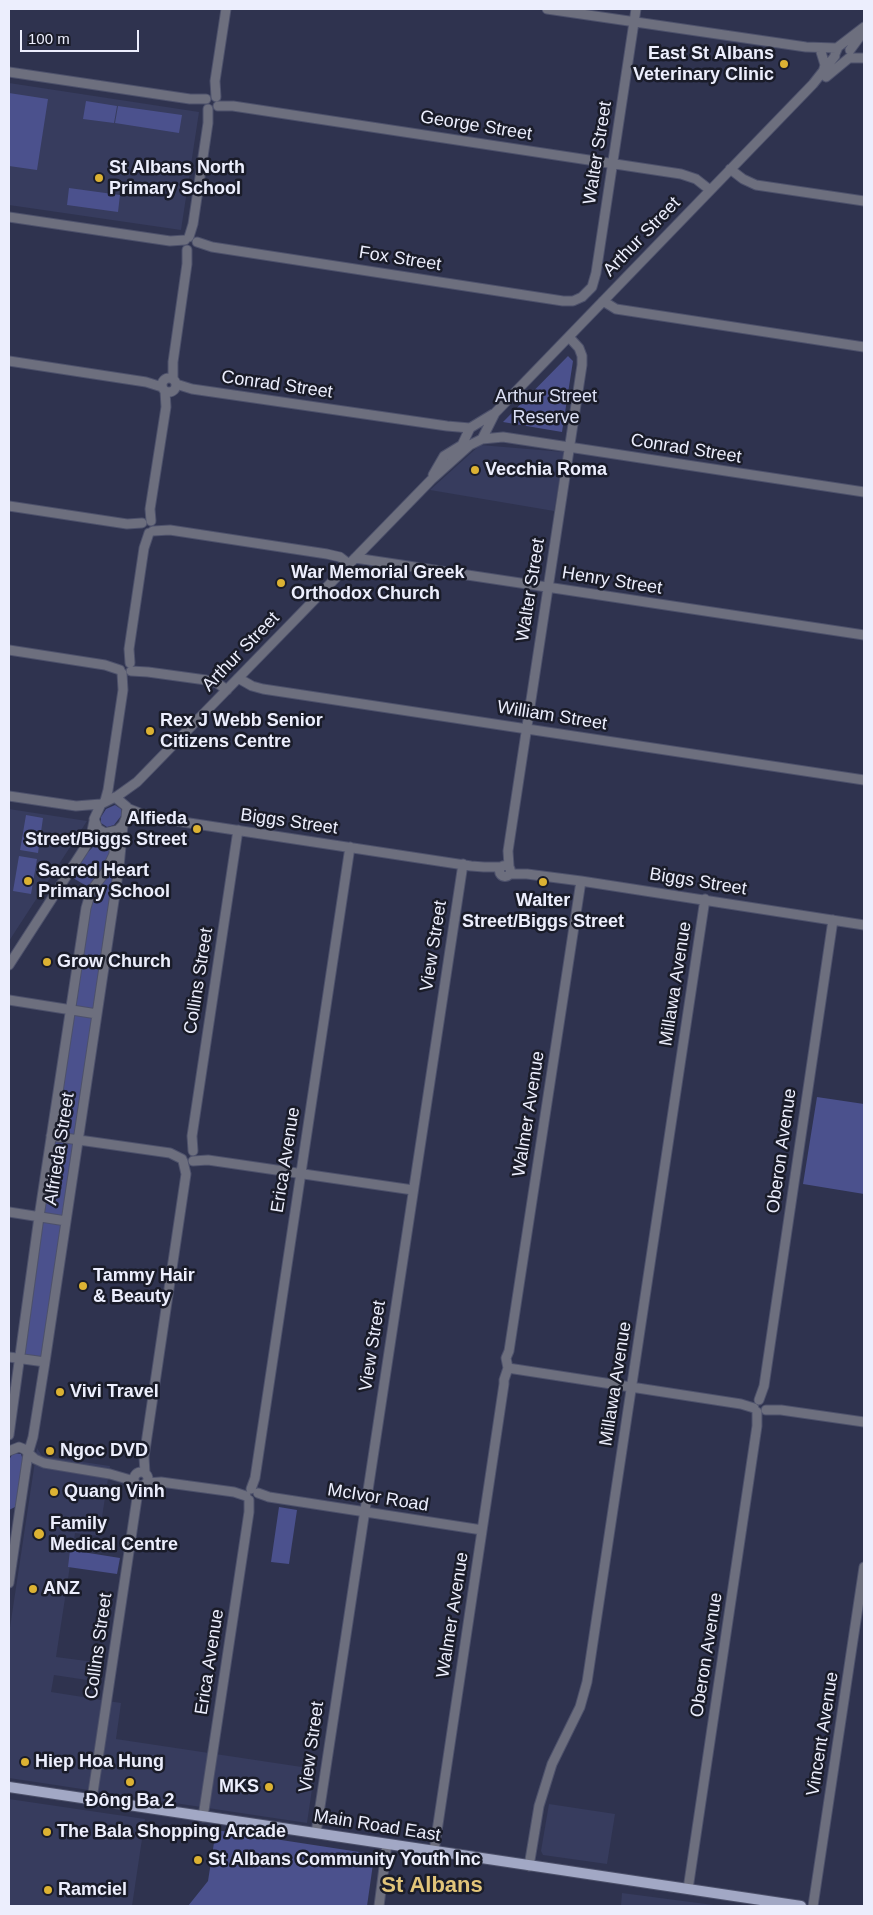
<!DOCTYPE html>
<html>
<head>
<meta charset="utf-8">
<style>
  body { margin:0 }
  #map { position:relative; width:873px; height:1915px; overflow:hidden; background:#2f334f; font-family:Arial,sans-serif }
  canvas { display:block }
  .frame { position:absolute; inset:0; border:10px solid #eceefd; pointer-events:none }
  .scale { position:absolute; left:20px; top:30px; width:119px; height:22px; box-sizing:border-box; border:2px solid #eceefd; border-top:0; padding-left:6px; font-size:15px; line-height:18px; white-space:nowrap; color:#eceefd; -webkit-text-stroke:4px #1a1c29; paint-order:stroke }
</style>
</head>
<body>
<div id="map">
<canvas width="873" height="1915"></canvas>
<div class="frame"></div>
<div class="scale">100 m</div>
</div>
<script>
const ctx = document.querySelector('canvas').getContext('2d');
ctx.lineJoin = 'round';
function fillPath(path, color) {
  ctx.fillStyle = color;
  ctx.fill(path, 'evenodd');
}
function toPath(rows) {
  const path = new Path2D();
  for (const r of rows) {
    if (r.length === 3) {
      path.moveTo(r[0] + r[2], r[1]);
      path.arc(r[0], r[1], r[2], 0, 2 * Math.PI);
      continue;
    }
    path.moveTo(r[0], r[1]);
    for (let i = 2; i < r.length; i += 2) path.lineTo(r[i], r[i + 1]);
  }
  return path;
}
function trace(path, color, width, dash) {
  ctx.strokeStyle = color;
  ctx.lineWidth = width;
  ctx.lineCap = dash ? 'butt' : 'round';
  ctx.setLineDash(dash || []);
  ctx.stroke(path);
}
function label(font, color, halo, rows, align = 'center') {
  ctx.font = font + ' Arial,sans-serif';
  ctx.lineWidth = 5;
  ctx.setLineDash([]);
  ctx.textBaseline = 'middle';
  ctx.strokeStyle = halo;
  ctx.fillStyle = color;
  for (const [text, x, y, turn = 0] of rows) {
    ctx.save();
    ctx.translate(x, y);
    ctx.rotate((+turn || 0) * Math.PI / 180);
    ctx.textAlign = isNaN(turn) ? turn : align;
    if (halo) ctx.strokeText(text, 0, 0);
    ctx.fillText(text, 0, 0);
    ctx.restore();
  }
}
const built = toPath([
  [9,83,199,112,181,230,9,205],
  [480,445,564,452,554,511,430,490],
  [9,809,87,821,9,941],
  [37,1448,42,1456,110,1466,99,1536,75,1533,56,1657,102,1663,100,1682,54,1675,51,1692,121,1703,116,1739,315,1769,307,1823,9,1778,9,1634],
  [9,1799,145,1819,132,1906,9,1906],
  [549,1804,615,1814,607,1864,543,1855,541,1851],
  [622,1893,721,1906,621,1906]
]);
const green = toPath([
  [9,93,48,99,37,170,9,166],
  [86,101,117,106,114,123,83,119],
  [118,106,182,115,179,133,115,123],
  [69,188,120,195,118,212,67,205],
  [568,356,573,361,562,432,503,422],
  [115,805,121,809,121,816,114,825,107,827,101,823,101,817,106,809],
  [26,815,43,818,38,853,20,850],
  [107,838,110,839,112,843,108,863,90,888,73,878,79,868,81,859,98,842],
  [119,841,94,1010,76,1007,91,897],
  [19,856,37,859,31,894,13,891],
  [75,1015,91,1016,93,1019,74,1135,62,1135,57,1130,74,1016],
  [817,1097,864,1104,864,1194,803,1184],
  [59,1140,74,1143,63,1216,45,1215,43,1211,54,1143],
  [46,1221,61,1225,42,1358,25,1356,22,1349,42,1224],
  [13,1453,21,1454,23,1460,20,1493,15,1507,9,1510,9,1460],
  [279,1507,297,1510,289,1564,271,1562],
  [70,1550,120,1558,117,1574,68,1567],
  [216,1830,366,1853,373,1864,367,1906,188,1906,208,1881]
]);
const minor = toPath([
  [547,9,806,47,836,48],
  [850,50,861,35],
  [821,52,825,65,823,72],
  [835,54,838,47,864,27],
  [9,72,190,99,206,99],
  [826,77,849,58,864,58],
  [216,97,215,81,226,9],
  [218,106,233,106,681,174,696,179,710,190],
  [730,169,743,179,756,185,864,201],
  [9,217,170,241,185,240],
  [189,237,193,224,208,123,208,109],
  [197,242,212,247,563,301,573,301,582,297,592,287,596,273,636,9],
  [603,301,616,309,864,347],
  [9,361,146,382,162,387],
  [169,385,7],
  [173,379,173,362,187,264,187,250],
  [176,384,192,389,447,426,470,428],
  [482,439,503,437,864,492],
  [433,475,444,456,462,445,470,428,493,414],
  [9,506,127,524,142,523],
  [151,521,150,509,166,407,165,391],
  [153,531,170,530,327,554,340,557,349,564],
  [355,558,864,635],
  [9,650,105,665,120,670],
  [130,663,129,649,144,548,149,533],
  [131,671,148,672,206,680,217,683,227,690],
  [238,678,252,686,263,689,864,780],
  [9,796,76,806,101,804],
  [115,797,127,807,126,818,123,825,118,830,105,833,98,829,94,819,101,804,115,797],
  [116,797,137,782,431,480,470,445,482,439,495,413,813,84,835,56],
  [105,801,108,790,123,690,122,673],
  [127,808,150,817,471,866,484,867,501,867],
  [505,871,5.5],
  [509,866,508,851,582,365,582,356,579,348,569,337],
  [510,874,527,874,581,881,864,925],
  [9,965,84,849,91,836,94,821],
  [9,1000,97,1014],
  [51,1136,170,1153,182,1159],
  [193,1151,192,1136,238,830],
  [193,1161,208,1160,413,1190],
  [9,1212,66,1221],
  [9,1357,45,1362],
  [508,1368,741,1404,754,1408],
  [759,1400,764,1386,833,920],
  [766,1410,781,1410,864,1422],
  [9,1435,39,1217,86,908,91,891,106,871,114,854,114,839,110,833],
  [9,1451,19,1447,24,1449,35,1459,44,1463,110,1474,134,1481],
  [141,1479,7],
  [145,1473,144,1457,186,1174,183,1161],
  [146,1483,161,1482,234,1492,246,1496],
  [251,1489,255,1478,350,847],
  [258,1493,269,1497,482,1530],
  [9,1583,28,1454,33,1437,45,1362,119,867,123,825],
  [92,1799,137,1498,143,1485],
  [203,1817,249,1512,249,1500],
  [316,1833,463,864],
  [434,1851,504,1384,504,1380,508,1368,506,1358,509,1351,581,881],
  [529,1866,539,1806,552,1764,580,1707,587,1682,705,899],
  [688,1889,757,1426,757,1412],
  [379,1906,387,1844],
  [813,1906,864,1567]
]);
const major = toPath([
  [9,1787,801,1906]
]);
const markers = [
  [784,64,5,"#dcb233"],
  [99,178,5,"#dcb233"],
  [475,470,5,"#dcb233"],
  [281,583,5,"#dcb233"],
  [150,731,5,"#dcb233"],
  [197,829,5,"#dcb233"],
  [28,881,5,"#dcb233"],
  [543,882,5,"#dcb233"],
  [47,962,5,"#dcb233"],
  [83,1286,5,"#dcb233"],
  [60,1392,5,"#dcb233"],
  [50,1451,5,"#dcb233"],
  [54,1492,5,"#dcb233"],
  [39,1534,6,"#dcb233"],
  [33,1589,5,"#dcb233"],
  [25,1762,5,"#dcb233"],
  [130,1782,5,"#dcb233"],
  [269,1787,5,"#dcb233"],
  [47,1832,5,"#dcb233"],
  [198,1860,5,"#dcb233"],
  [48,1890,5,"#dcb233"]
];
const poiNames = [
  ["East St Albans",774,54,"right"],
  ["Veterinary Clinic",774,75,"right"],
  ["St Albans North",109,168],
  ["Primary School",109,189],
  ["Vecchia Roma",485,470],
  ["War Memorial Greek",291,573],
  ["Orthodox Church",291,594],
  ["Rex J Webb Senior",160,721],
  ["Citizens Centre",160,742],
  ["Alfieda",187,819,"right"],
  ["Street/Biggs Street",187,840,"right"],
  ["Sacred Heart",38,871],
  ["Primary School",38,892],
  ["Walter",543,901,"center"],
  ["Street/Biggs Street",543,922,"center"],
  ["Grow Church",57,962],
  ["Tammy Hair",93,1276],
  ["& Beauty",93,1297],
  ["Vivi Travel",70,1392],
  ["Ngoc DVD",60,1451],
  ["Quang Vinh",64,1492],
  ["Family",50,1524],
  ["Medical Centre",50,1545],
  ["ANZ",43,1589],
  ["Hiep Hoa Hung",35,1762],
  ["MKS",259,1787,"right"],
  ["Đông Ba 2",130,1801,"center"],
  ["The Bala Shopping Arcade",57,1832],
  ["St Albans Community Youth Inc",208,1860],
  ["Ramciel",58,1890]
];
const streetNames = [
  ["George Street",476,126,9],
  ["Walter Street",598,153,-81],
  ["Arthur Street",642,237,-46],
  ["Fox Street",400,259,9],
  ["Conrad Street",277,385,8],
  ["Conrad Street",686,449,9],
  ["Henry Street",612,581,9],
  ["Walter Street",531,590,-81],
  ["Arthur Street",241,652,-46],
  ["William Street",552,716,9],
  ["Biggs Street",289,822,8],
  ["Biggs Street",698,882,9],
  ["View Street",434,946,-81],
  ["Collins Street",199,981,-81],
  ["Millawa Avenue",676,984,-81],
  ["Walmer Avenue",529,1114,-81],
  ["Alfrieda Street",60,1149,-81],
  ["Oberon Avenue",782,1151,-82],
  ["Erica Avenue",286,1160,-81],
  ["View Street",373,1346,-81],
  ["Millawa Avenue",616,1384,-81],
  ["McIvor Road",378,1498,9],
  ["Walmer Avenue",453,1615,-81],
  ["Collins Street",99,1646,-82],
  ["Oberon Avenue",707,1655,-81],
  ["Erica Avenue",210,1662,-81],
  ["Vincent Avenue",823,1734,-81],
  ["View Street",312,1747,-82],
  ["Main Road East",377,1826,9]
];
const parkNames = [
  ["Arthur Street",546,397],
  ["Reserve",546,418]
];
const districtNames = [
  ["St Albans",432,1886]
];
fillPath(built, '#373c5e');
fillPath(green, '#4b518d');
trace(minor, '#4d516b', 11);
trace(major, '#4d516b', 12);
trace(minor, '#6d6f7e', 9);
trace(major, '#a2a8c5', 10);
for (const [x, y, r, color] of markers) {
  const dot = new Path2D();
  dot.arc(x, y, r, 0, 2 * Math.PI);
  ctx.fillStyle = color;
  ctx.fill(dot);
  trace(dot, '#1a1c29', 2);
}
label('bold 18px', '#eceefd', '#1a1c29', poiNames, 'left');
label('18px', '#eceefd', '#1a1c29', streetNames);
label('18px', '#dce0f5', '#1a1c29', parkNames);
label('bold 22px', '#e2c57a', '#1a1c29', districtNames);
</script>
</body>
</html>
